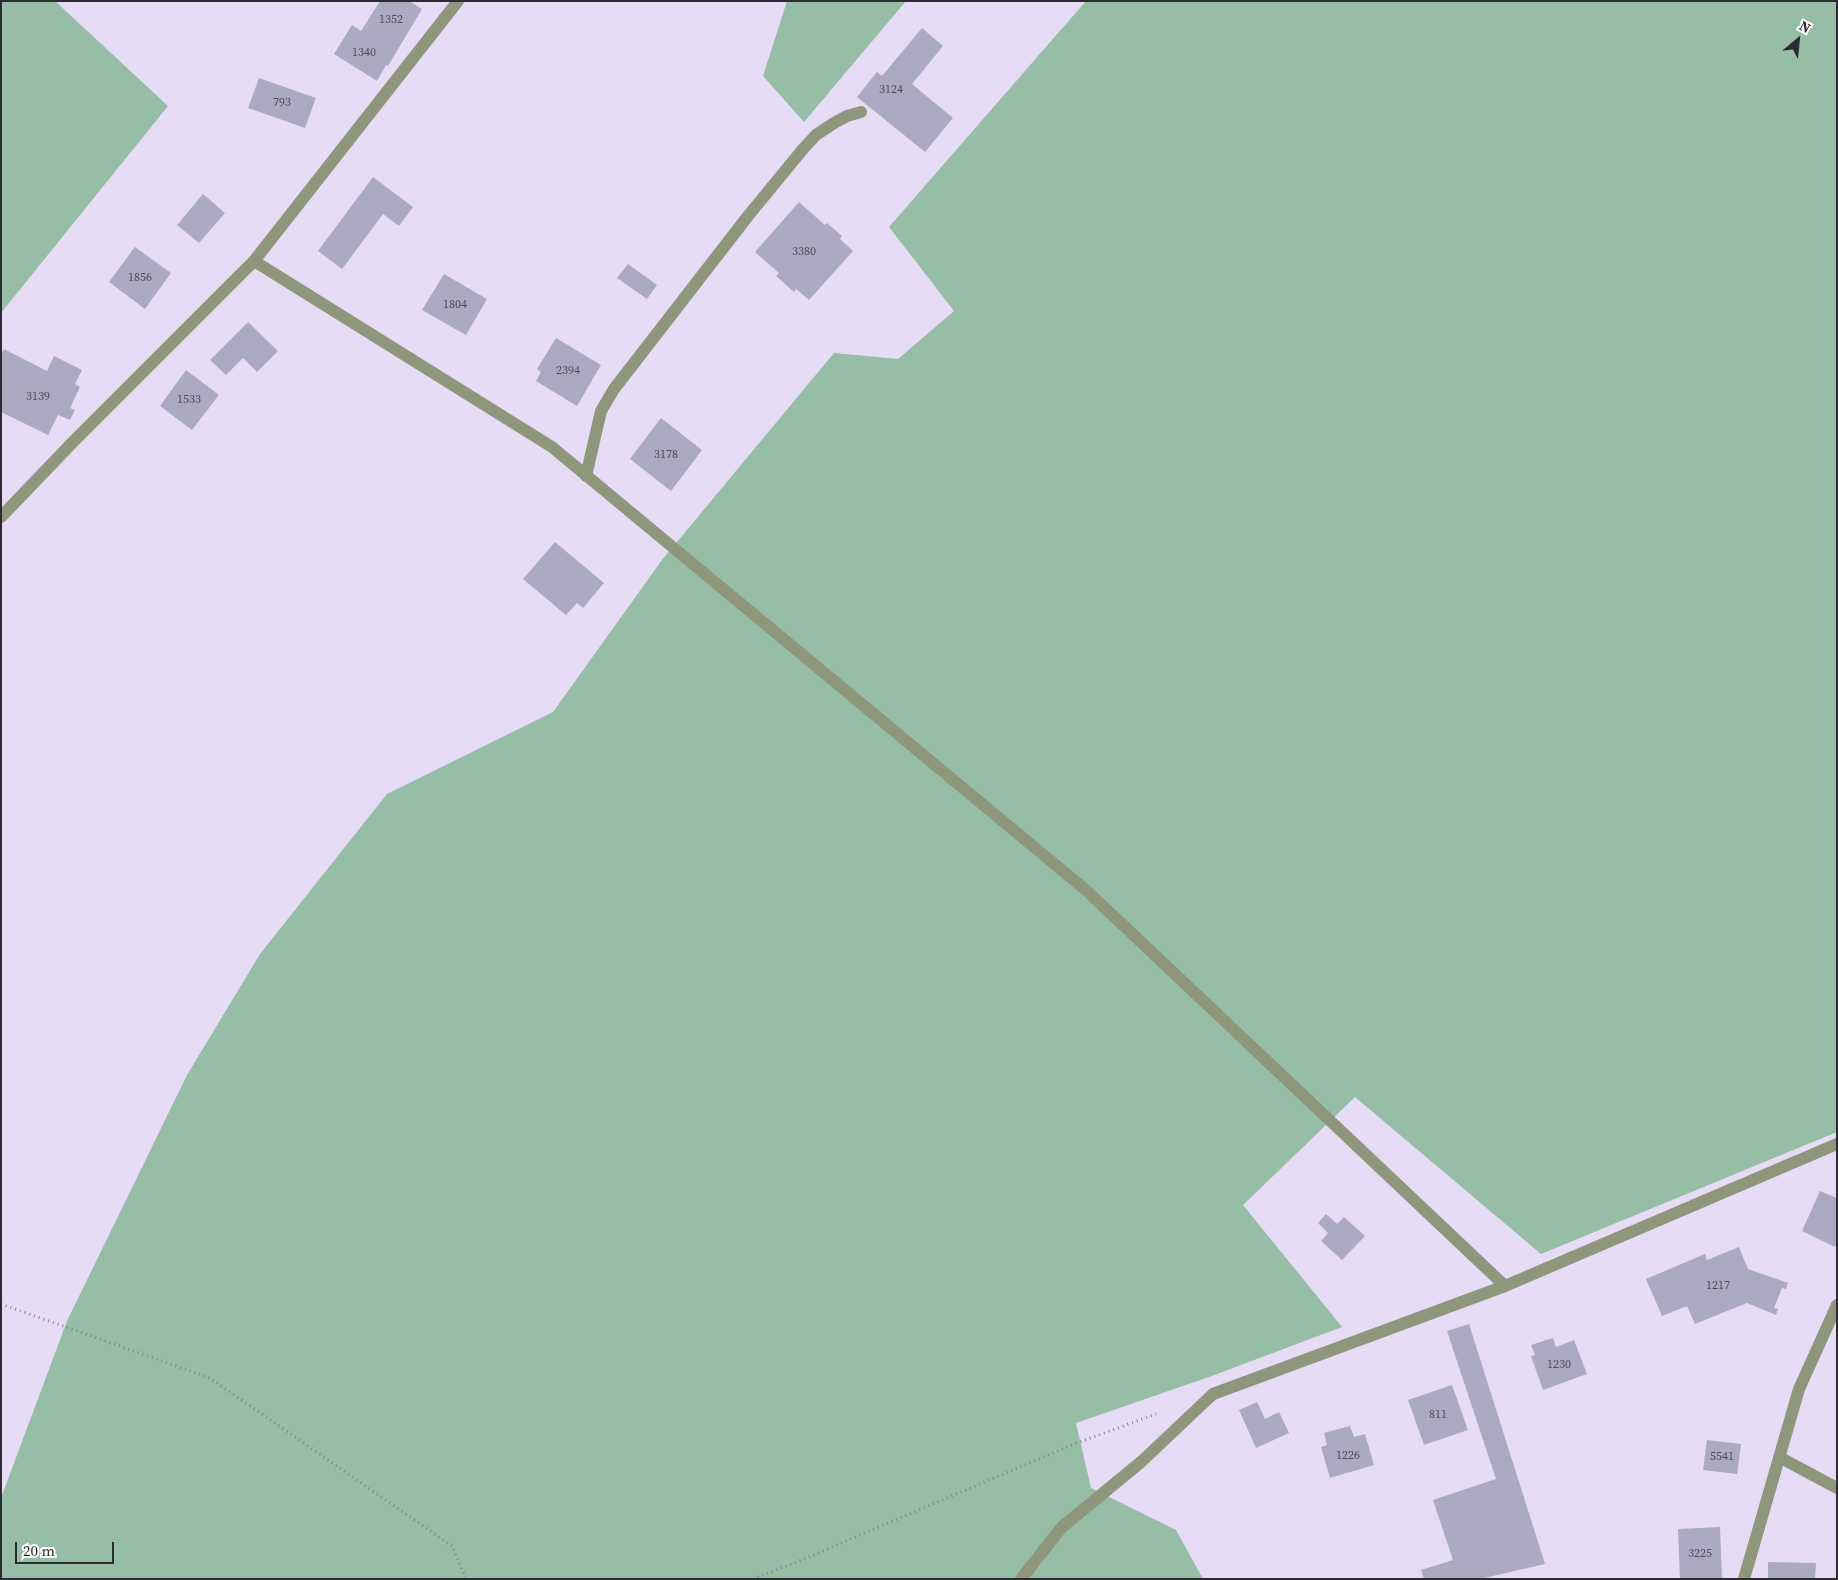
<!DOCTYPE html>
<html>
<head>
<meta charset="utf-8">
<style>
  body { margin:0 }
  #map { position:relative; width:1838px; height:1580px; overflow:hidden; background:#e6dcf5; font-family:"Source Serif 4",serif }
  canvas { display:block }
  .frame { position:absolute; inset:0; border:2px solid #2e2a34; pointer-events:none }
  .north { position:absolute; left:1773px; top:15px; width:50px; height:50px; -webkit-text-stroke:4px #fff; paint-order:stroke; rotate:28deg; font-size:14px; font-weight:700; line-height:20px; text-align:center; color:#2e2a34 }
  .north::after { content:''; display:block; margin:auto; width:18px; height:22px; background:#2e2a34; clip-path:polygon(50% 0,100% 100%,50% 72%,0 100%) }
  .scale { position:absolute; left:15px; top:1542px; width:99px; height:22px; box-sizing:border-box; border:2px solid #2e2a34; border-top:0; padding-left:6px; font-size:15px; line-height:18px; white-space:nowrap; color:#2e2a34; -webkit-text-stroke:4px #fff; paint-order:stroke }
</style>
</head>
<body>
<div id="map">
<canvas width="1838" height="1580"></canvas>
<div class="frame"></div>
<div class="north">N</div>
<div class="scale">20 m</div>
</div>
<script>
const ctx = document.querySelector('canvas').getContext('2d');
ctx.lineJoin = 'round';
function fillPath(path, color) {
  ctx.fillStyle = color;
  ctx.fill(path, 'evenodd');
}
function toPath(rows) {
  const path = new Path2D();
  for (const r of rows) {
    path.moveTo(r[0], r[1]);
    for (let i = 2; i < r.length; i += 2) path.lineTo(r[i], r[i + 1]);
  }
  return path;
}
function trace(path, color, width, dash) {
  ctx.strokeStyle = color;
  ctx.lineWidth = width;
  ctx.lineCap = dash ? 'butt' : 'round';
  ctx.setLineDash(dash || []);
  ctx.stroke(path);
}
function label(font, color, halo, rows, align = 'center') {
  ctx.font = font + ' "Source Serif 4",serif';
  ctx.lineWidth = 4.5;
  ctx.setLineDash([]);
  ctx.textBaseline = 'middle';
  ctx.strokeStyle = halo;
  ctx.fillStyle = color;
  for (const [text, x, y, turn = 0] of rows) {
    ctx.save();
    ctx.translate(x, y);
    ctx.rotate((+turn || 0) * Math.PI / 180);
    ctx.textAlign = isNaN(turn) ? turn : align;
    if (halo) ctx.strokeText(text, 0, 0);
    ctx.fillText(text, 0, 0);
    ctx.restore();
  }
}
const green = toPath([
  [1,1,55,1,168,106,1,313],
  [787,1,906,1,804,122,763,76],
  [1086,1,1837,1,1837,1132,1541,1254,1355,1097,1243,1205,1342,1327,1209,1377,1076,1423,1091,1488,1176,1530,1203,1579,1,1579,1,1498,67,1321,187,1075,260,954,387,794,553,712,662,560,834,353,898,359,954,311,889,227]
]);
const building = toPath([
  [380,1,409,1,422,9,388,66,386,65,377,81,334,54,352,25,361,31],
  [922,28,943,46,912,84,953,118,925,152,857,97,877,72,882,76],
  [259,78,316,98,305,128,248,108],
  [373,177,413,207,399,226,383,214,342,269,318,251],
  [203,194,225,213,199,243,177,225],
  [799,202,825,225,827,223,842,236,840,239,853,251,809,300,796,289,794,292,776,276,779,273,755,252],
  [135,247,171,273,145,309,109,282],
  [628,264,657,285,647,299,617,278],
  [444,274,487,299,466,335,422,310],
  [248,322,278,351,257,372,243,358,226,375,210,360],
  [556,338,601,365,577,406,536,381,541,372,537,369],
  [4,349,47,371,54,356,82,370,75,384,80,387,70,408,75,410,70,420,58,415,48,435,1,412,1,355],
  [186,370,219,395,192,430,160,406],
  [661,418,702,450,671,491,630,459],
  [555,542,604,583,583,608,577,603,566,615,523,579],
  [1820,1191,1837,1198,1837,1243,1835,1247,1802,1231],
  [1326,1214,1337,1224,1344,1217,1365,1236,1342,1260,1321,1241,1328,1233,1318,1223],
  [1739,1247,1748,1269,1788,1283,1786,1289,1782,1288,1774,1308,1778,1309,1776,1315,1747,1303,1695,1324,1687,1306,1662,1316,1646,1279,1705,1254,1707,1260],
  [1469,1324,1545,1564,1480,1579,1424,1579,1421,1570,1453,1560,1433,1500,1496,1479,1447,1331],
  [1553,1338,1556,1347,1574,1340,1587,1374,1543,1390,1531,1356,1535,1355,1531,1345],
  [1452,1385,1468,1430,1424,1445,1408,1400],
  [1257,1402,1265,1419,1279,1412,1289,1433,1256,1448,1239,1410],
  [1350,1426,1354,1437,1365,1434,1374,1465,1330,1478,1321,1447,1327,1445,1324,1433],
  [1707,1440,1741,1444,1737,1474,1703,1470],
  [1720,1527,1722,1579,1680,1579,1678,1529],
  [1768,1562,1816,1563,1815,1579,1768,1579]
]);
const path = toPath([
  [1,1304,210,1378,452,1546,466,1579],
  [753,1579,797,1562,1069,1446,1156,1414]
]);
const minor = toPath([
  [458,1,254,261,552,447,1087,891,1505,1286],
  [586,476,601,411,614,389,748,216,803,149,816,135,834,123,847,116,861,112],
  [1,517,71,444,254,261],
  [1779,1457,1837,1488],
  [1021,1579,1062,1527,1141,1462,1213,1394,1505,1286,1837,1144],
  [1744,1579,1799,1389,1837,1305]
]);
const numberNames = [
  ["1352",391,20],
  ["1340",364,53],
  ["3124",891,90],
  ["793",282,103],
  ["3380",804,252],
  ["1856",140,278],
  ["1804",455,305],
  ["2394",568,371],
  ["3139",38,397],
  ["1533",189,400],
  ["3178",666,455],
  ["1217",1718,1286],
  ["1230",1559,1365],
  ["811",1438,1415],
  ["1226",1348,1456],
  ["5541",1722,1457],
  ["3225",1700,1554]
];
fillPath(green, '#96bda5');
fillPath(building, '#acaac3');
trace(path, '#888193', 3, [1, 4]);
trace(minor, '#8e977c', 12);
label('12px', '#4e4a58', null, numberNames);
</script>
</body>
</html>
